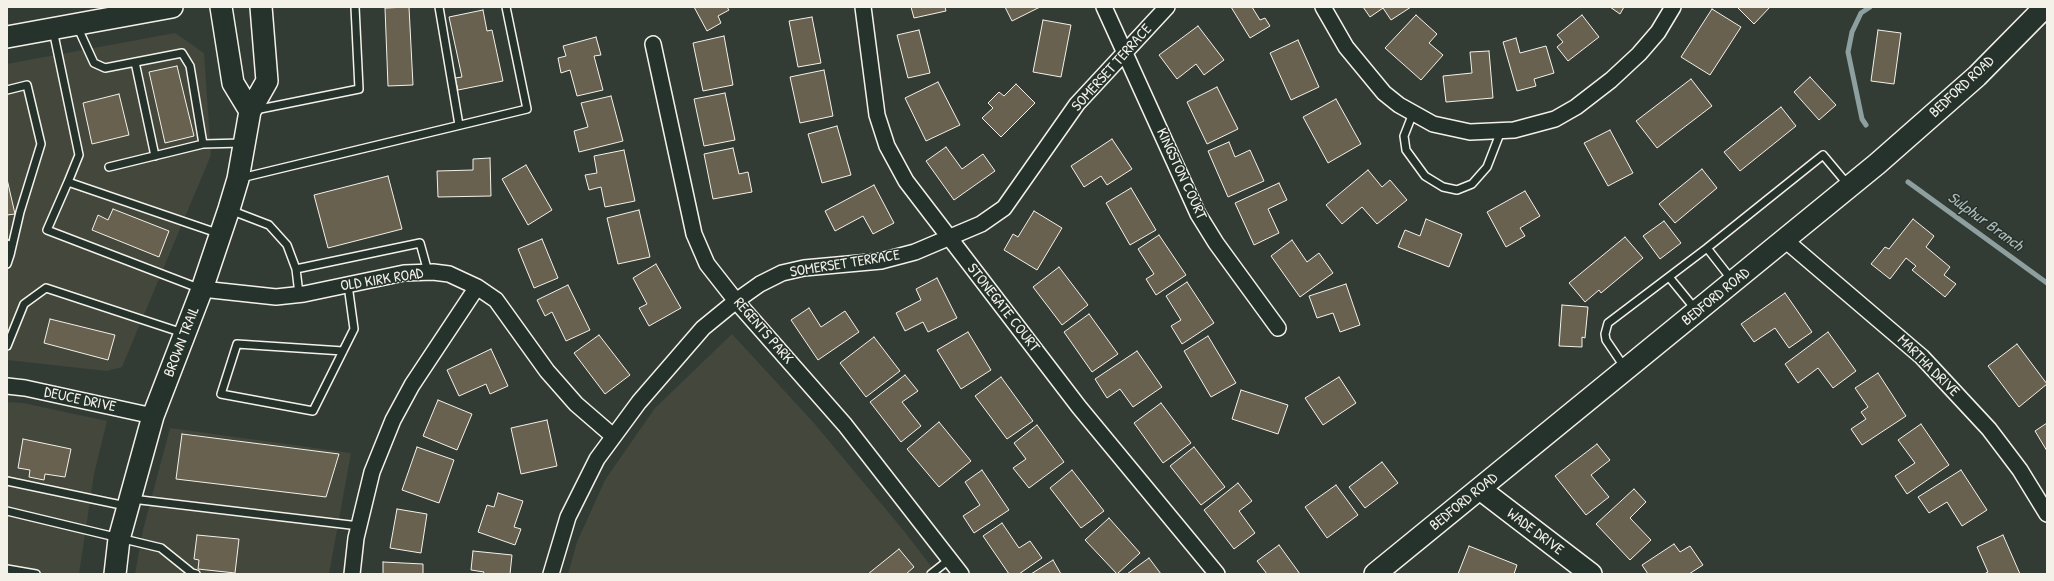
<!DOCTYPE html>
<html>
<head>
<meta charset="utf-8">
<style>
  body { margin:0 }
  #map { position:relative; width:2054px; height:581px; overflow:hidden; background:#333c34; font-family:"Patrick Hand",sans-serif }
  canvas { display:block }
  .frame { position:absolute; inset:0; border:8px solid #f4f1e8; pointer-events:none }
</style>
</head>
<body>
<div id="map">
<canvas width="2054" height="581"></canvas>
<div class="frame"></div>
</div>
<script>
const ctx = document.querySelector('canvas').getContext('2d');
ctx.lineJoin = 'round';
function fillPath(path, color) {
  ctx.fillStyle = color;
  ctx.fill(path, 'evenodd');
}
function toPath(rows) {
  const path = new Path2D();
  for (const r of rows) {
    path.moveTo(r[0], r[1]);
    for (let i = 2; i < r.length; i += 2) path.lineTo(r[i], r[i + 1]);
  }
  return path;
}
function trace(path, color, width, dash) {
  ctx.strokeStyle = color;
  ctx.lineWidth = width;
  ctx.lineCap = dash ? 'butt' : 'round';
  ctx.setLineDash(dash || []);
  ctx.stroke(path);
}
function label(font, color, halo, rows, align = 'center') {
  ctx.font = font + ' "Patrick Hand",sans-serif';
  ctx.lineWidth = 3;
  ctx.setLineDash([]);
  ctx.textBaseline = 'middle';
  ctx.strokeStyle = halo;
  ctx.fillStyle = color;
  for (const [text, x, y, turn = 0] of rows) {
    ctx.save();
    ctx.translate(x, y);
    ctx.rotate((+turn || 0) * Math.PI / 180);
    ctx.textAlign = isNaN(turn) ? turn : align;
    if (halo) ctx.strokeText(text, 0, 0);
    ctx.fillText(text, 0, 0);
    ctx.restore();
  }
}
const built = toPath([
  [175,33,204,53,211,155,122,367,107,371,7,360,7,64],
  [732,334,814,423,904,531,937,574,568,574,577,542,605,480,655,408],
  [7,402,23,403,107,421,94,474,79,574,7,574],
  [170,428,351,453,329,574,135,574,143,530]
]);
const stream = toPath([
  [1866,125,1862,119,1848,52,1852,32,1861,13,1870,7],
  [1908,182,2047,283]
]);
const building = toPath([
  [409,7,413,85,388,86,385,8,409,7],
  [694,7,727,7,729,10,718,16,721,23,707,31,694,7],
  [911,7,945,7,946,11,914,18,911,7],
  [1005,7,1040,7,1012,21,1005,7],
  [1231,7,1252,7,1260,20,1265,18,1270,26,1250,38,1231,7],
  [1363,7,1411,7,1391,20,1383,8,1370,17,1363,7],
  [1610,7,1624,7,1620,14,1610,7],
  [1737,7,1770,7,1754,24,1737,7],
  [1712,9,1741,27,1710,75,1681,57,1712,9],
  [483,10,487,31,492,30,503,81,458,90,455,78,462,77,449,17,483,10],
  [1416,15,1437,34,1429,43,1443,55,1421,80,1385,48,1416,15],
  [1582,15,1599,37,1568,61,1557,47,1563,42,1557,35,1582,15],
  [812,17,821,63,798,67,789,21,812,17],
  [1043,20,1071,25,1061,77,1033,72,1043,20],
  [1198,26,1224,60,1204,75,1196,64,1177,79,1159,55,1198,26],
  [919,30,930,73,908,78,897,35,919,30],
  [1878,30,1901,33,1894,84,1871,81,1878,30],
  [724,36,733,85,703,91,693,43,724,36],
  [596,37,601,55,594,56,603,90,577,96,570,70,561,73,558,58,566,56,563,46,596,37],
  [1516,38,1520,53,1546,46,1554,73,1534,79,1536,86,1517,91,1503,42,1516,38],
  [1298,40,1319,87,1291,100,1270,53,1298,40],
  [1489,51,1493,98,1446,102,1443,76,1472,73,1470,52,1489,51],
  [177,66,194,136,165,143,149,72,177,66],
  [824,70,833,116,800,123,790,77,824,70],
  [1810,77,1836,105,1819,120,1794,92,1810,77],
  [1691,79,1712,106,1657,148,1636,121,1691,79],
  [938,82,960,125,926,141,905,98,938,82],
  [1016,84,1035,103,1001,137,982,118,993,108,988,103,999,92,1004,96,1016,84],
  [1217,87,1238,129,1207,144,1187,102,1217,87],
  [725,93,735,140,704,146,694,99,725,93],
  [119,94,129,135,92,144,83,103,119,94],
  [611,96,623,141,579,152,574,131,588,127,581,103,611,96],
  [1336,99,1361,144,1328,163,1303,117,1336,99],
  [1781,107,1796,126,1740,171,1724,152,1781,107],
  [837,126,851,175,822,183,808,134,837,126],
  [1610,130,1633,173,1608,186,1584,143,1610,130],
  [1112,139,1132,169,1107,185,1101,176,1084,187,1071,166,1112,139],
  [1229,142,1235,157,1250,150,1264,181,1228,197,1208,151,1229,142],
  [946,147,962,169,983,154,995,171,954,200,926,161,946,147],
  [733,148,739,174,748,172,752,192,713,199,704,154,733,148],
  [624,150,635,201,605,207,601,187,589,190,585,175,597,173,594,156,624,150],
  [490,158,491,196,438,197,437,171,473,170,473,159,490,158],
  [526,165,552,210,528,225,502,179,526,165],
  [1702,169,1717,188,1675,223,1659,204,1702,169],
  [1368,170,1382,187,1390,180,1407,200,1377,224,1362,207,1342,224,1326,205,1368,170],
  [388,176,402,229,328,248,314,195,388,176],
  [7,179,15,214,7,215,7,179],
  [1279,183,1287,200,1268,209,1279,233,1254,245,1235,203,1279,183],
  [874,185,894,223,873,234,863,216,835,231,825,211,874,185],
  [1131,188,1156,230,1130,245,1106,203,1131,188],
  [1525,191,1540,216,1520,228,1525,236,1506,247,1487,212,1525,191],
  [113,209,169,231,159,257,92,230,98,215,108,220,113,209],
  [639,210,650,257,618,264,607,218,639,210],
  [1034,211,1062,228,1037,270,1004,250,1013,234,1018,237,1034,211],
  [1426,219,1462,234,1449,267,1398,247,1405,230,1420,236,1426,219],
  [1913,219,1934,236,1926,247,1950,267,1944,275,1956,284,1945,297,1912,270,1916,266,1906,258,1890,279,1871,264,1885,247,1889,249,1913,219],
  [1664,221,1681,243,1660,259,1643,236,1664,221],
  [1159,235,1186,275,1156,295,1146,279,1154,274,1138,249,1159,235],
  [1625,237,1643,258,1601,293,1599,290,1585,302,1569,283,1625,237],
  [542,239,558,278,534,288,518,249,542,239],
  [1292,240,1307,262,1319,253,1333,273,1300,297,1271,256,1292,240],
  [656,264,681,308,649,326,639,308,647,304,633,278,656,264],
  [1059,267,1088,305,1062,325,1033,287,1059,267],
  [937,278,957,318,928,332,923,322,905,331,896,313,921,300,916,289,937,278],
  [1187,282,1214,323,1182,344,1171,326,1181,320,1166,296,1187,282],
  [1346,284,1360,325,1340,332,1333,313,1317,318,1309,296,1346,284],
  [568,285,590,330,566,341,552,312,545,316,537,300,568,285],
  [1785,293,1812,332,1789,348,1775,328,1754,342,1741,324,1785,293],
  [1562,305,1588,307,1585,338,1582,337,1582,347,1559,346,1562,305],
  [809,308,821,327,845,311,859,332,818,360,791,320,809,308],
  [1089,314,1118,354,1092,372,1064,332,1089,314],
  [50,319,115,335,108,360,44,343,50,319],
  [968,332,991,370,961,389,937,350,968,332],
  [1828,332,1856,371,1833,388,1818,368,1798,383,1785,364,1828,332],
  [599,335,630,375,605,394,574,353,599,335],
  [1208,336,1236,383,1211,397,1184,351,1208,336],
  [874,337,900,371,866,397,840,363,874,337],
  [2017,344,2047,384,2019,407,1988,366,2017,344],
  [491,349,508,386,490,394,486,384,459,396,447,370,491,349],
  [1137,351,1162,387,1133,407,1120,389,1107,398,1095,379,1137,351],
  [1878,373,1906,416,1862,445,1851,429,1866,419,1861,412,1868,407,1855,388,1878,373],
  [905,375,918,391,902,402,921,426,901,442,870,402,905,375],
  [1001,377,1033,421,1007,439,975,396,1001,377],
  [1339,377,1356,403,1323,425,1305,398,1339,377],
  [1241,390,1288,405,1278,434,1232,419,1241,390],
  [438,400,472,414,457,450,423,436,438,400],
  [1161,403,1191,443,1163,463,1134,423,1161,403],
  [547,420,557,466,521,474,511,428,547,420],
  [939,422,971,461,939,487,907,449,939,422],
  [2047,423,2047,451,2035,431,2047,423],
  [1921,424,1949,465,1907,494,1895,476,1915,463,1898,440,1921,424],
  [1037,425,1064,462,1029,488,1013,468,1026,459,1014,443,1037,425],
  [182,434,339,454,326,497,176,479,182,434],
  [23,439,71,449,65,477,45,474,44,480,29,477,30,470,18,468,23,439],
  [1597,444,1610,460,1591,475,1609,497,1586,515,1555,476,1597,444],
  [417,447,454,460,439,503,402,490,417,447],
  [1194,447,1225,487,1201,505,1170,466,1194,447],
  [1382,462,1398,483,1365,508,1349,487,1382,462],
  [982,470,1009,510,974,533,963,516,980,505,965,482,982,470],
  [1072,470,1104,511,1081,528,1050,488,1072,470],
  [1961,470,1987,510,1962,526,1947,502,1929,513,1918,497,1961,470],
  [1238,483,1252,501,1239,511,1255,533,1234,549,1204,510,1238,483],
  [1336,485,1358,515,1327,538,1305,507,1336,485],
  [1634,489,1646,502,1630,518,1651,540,1630,560,1596,524,1634,489],
  [498,493,523,501,514,527,521,529,515,545,478,532,487,505,494,507,498,493],
  [397,509,427,514,421,553,390,548,397,509],
  [1109,518,1140,553,1117,574,1085,540,1109,518],
  [1002,523,1019,548,1030,541,1042,558,1019,574,1009,574,983,536,1002,523],
  [197,535,239,539,235,573,198,569,199,560,194,559,197,535],
  [2003,535,2020,574,1984,574,1988,572,1977,547,2003,535],
  [1674,544,1680,552,1690,546,1703,565,1689,574,1648,574,1642,565,1674,544],
  [1279,545,1300,574,1267,574,1257,561,1279,545],
  [1469,546,1517,565,1514,574,1458,574,1469,546],
  [899,549,914,567,906,574,868,574,899,549],
  [473,551,512,555,510,574,483,574,484,572,471,570,473,551],
  [1149,558,1161,574,1127,574,1149,558],
  [1053,560,1061,574,1031,574,1053,560],
  [383,562,423,564,423,574,383,574,383,562]
]);
const lane = toPath([
  [439,7,459,125],
  [77,26,94,63,105,68,182,53,190,66,203,144,242,143],
  [53,30,79,155,68,182],
  [135,62,155,156],
  [7,90,27,85,41,144,20,212,10,255],
  [255,110,359,89,355,7],
  [1413,113,1404,136,1406,150,1425,176,1443,187,1457,190,1472,184,1487,167,1501,131],
  [109,167,203,144],
  [241,178,527,109,506,7],
  [230,210,269,225,287,245,296,269],
  [7,244,10,255,7,264],
  [1707,248,1732,280],
  [1669,277,1696,310],
  [201,289,47,230,68,182,220,234],
  [299,294,296,269,420,243,428,272],
  [7,346,24,304,46,288,183,333],
  [343,351,237,344,221,394,313,411,354,329,348,285],
  [1625,368,1606,340,1605,334,1608,323,1707,248,1823,155,1849,186],
  [7,481,126,506],
  [132,499,359,526],
  [7,511,161,548,192,573,196,574],
  [7,569,36,574],
  [931,574,950,559]
]);
const street = toPath([
  [863,7,877,115,887,146,906,181,1079,407,1217,574],
  [1104,7,1198,214,1216,243,1278,328],
  [1323,7,1346,47,1384,93,1399,105,1433,124,1470,132,1514,130,1555,119,1576,107,1611,80,1639,54,1658,32,1673,7],
  [653,44,694,234,707,264,736,301,845,425,961,574],
  [1785,240,1922,357,1989,429,2020,470,2047,514],
  [202,289,276,297,304,294,404,273,433,272,449,274,477,287,496,300,547,371,576,404,613,436],
  [7,386,25,388,153,416],
  [352,574,356,538,372,472,393,420,412,385,477,287],
  [551,574,568,517,597,459,639,402,703,328,736,301,760,284,782,273,804,268,881,261,915,252,981,224,1004,208,1077,104,1167,7]
]);
const secondary = toPath([
  [221,7,233,83,250,111],
  [7,37,172,7],
  [1480,489,1591,574],
  [115,574,119,539,153,416,202,289,229,209,238,179,250,111,267,81,261,7],
  [1375,574,1877,164,1977,76,2045,7]
]);
const streetNames = [
  ["SOMERSET TERRACE",1112,68,-48],
  ["BEDFORD ROAD",1962,87,-43],
  ["KINGSTON COURT",1181,174,65],
  ["SOMERSET TERRACE",845,264,-9],
  ["OLD KIRK ROAD",382,280,-9],
  ["BEDFORD ROAD",1716,297,-39],
  ["STONEGATE COURT",1003,308,52],
  ["REGENTS PARK",763,331,49],
  ["BROWN TRAIL",182,342,-69],
  ["MARTHA DRIVE",1928,366,45],
  ["DEUCE DRIVE",80,400,12],
  ["BEDFORD ROAD",1464,502,-39],
  ["WADE DRIVE",1535,532,37]
];
const waterNames = [
  ["Sulphur Branch",1985,222,36]
];
fillPath(built, '#43473c');
trace(stream, '#8e9fa0', 5);
fillPath(building, '#686150');
trace(building, '#f4f1e8', 1);
trace(lane, '#f4f1e8', 10);
trace(street, '#f4f1e8', 18);
trace(secondary, '#f4f1e8', 24);
trace(lane, '#26332d', 7);
trace(street, '#26332d', 15);
trace(secondary, '#26332d', 21);
label('15px', '#f4f1e8', '#26332d', streetNames);
label('italic 16px', '#b0bab8', '#26332d', waterNames);
</script>
</body>
</html>
